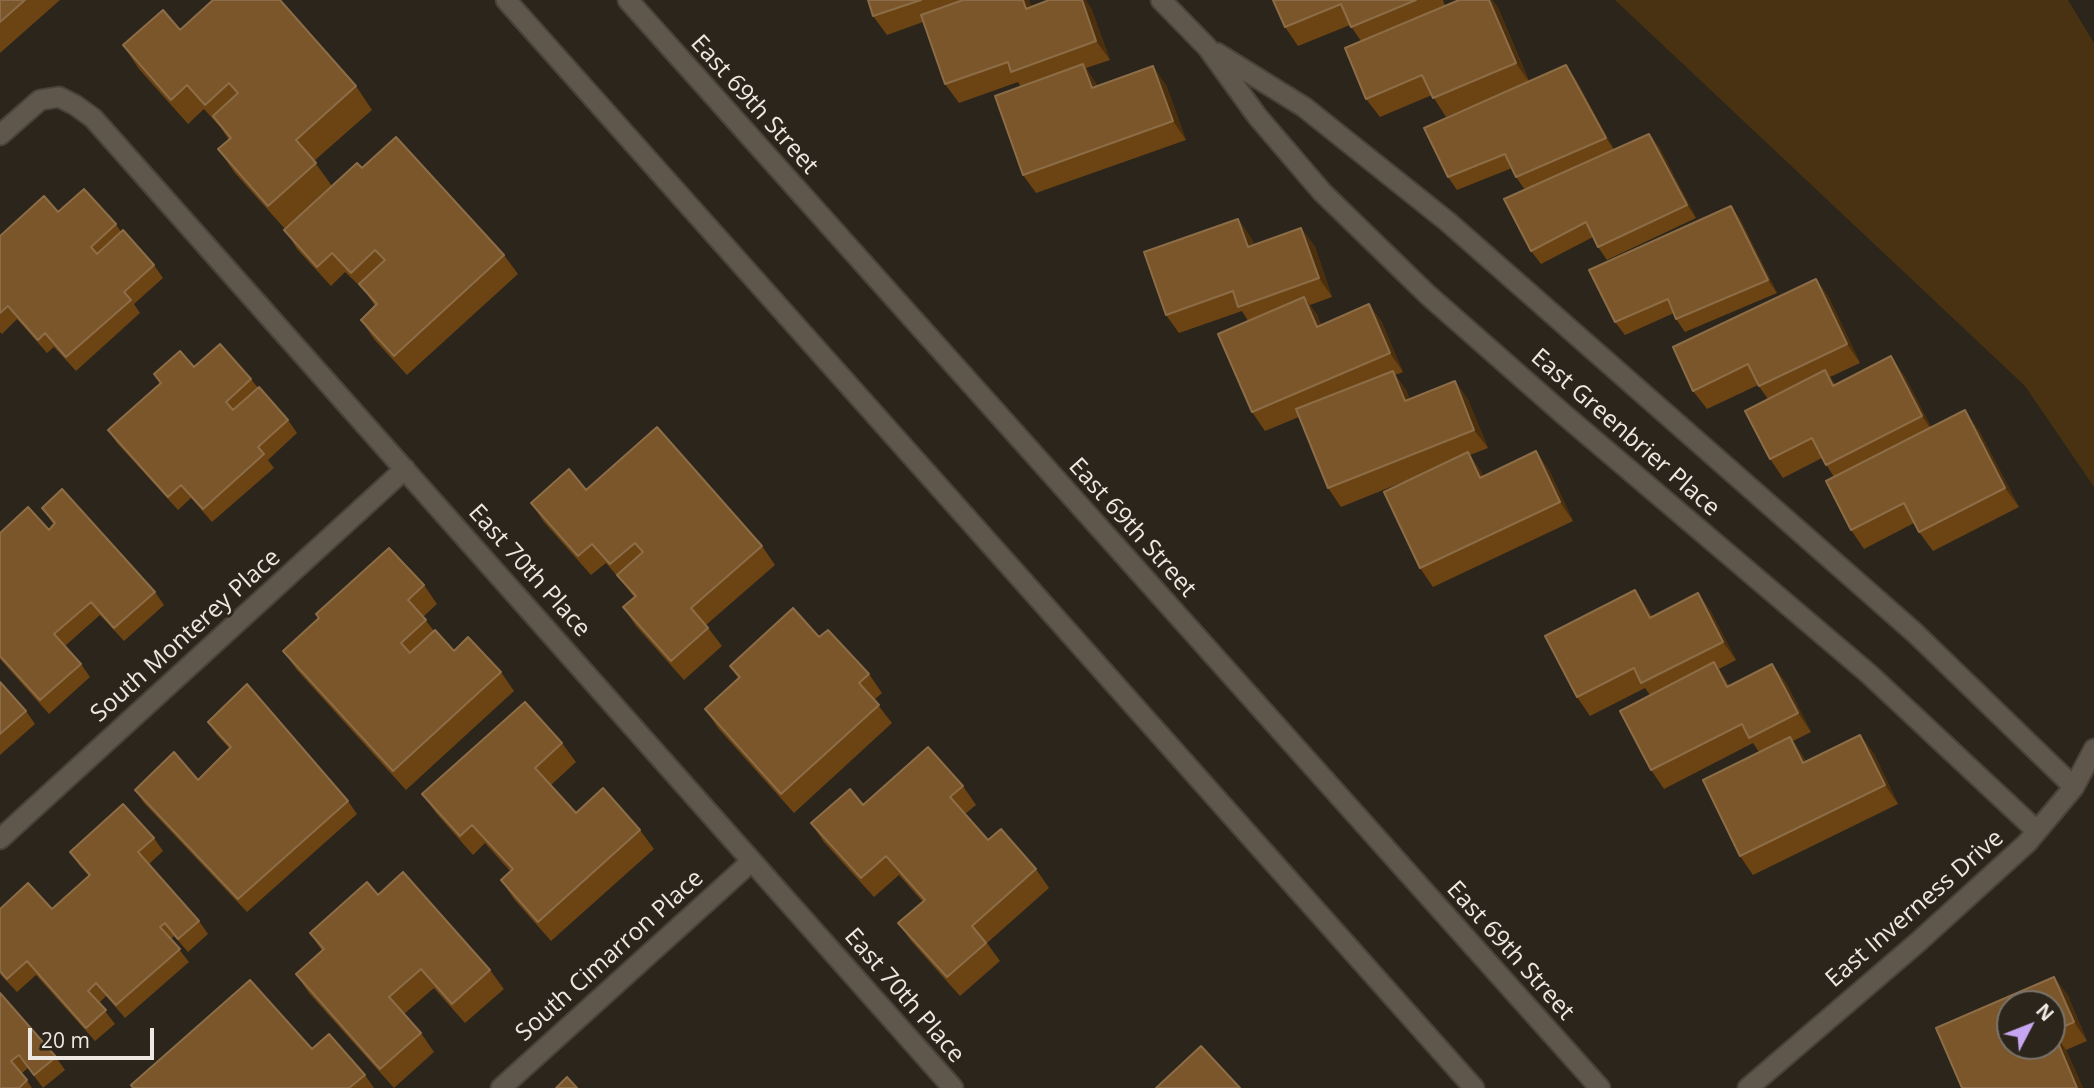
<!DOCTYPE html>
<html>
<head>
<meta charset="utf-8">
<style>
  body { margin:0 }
  #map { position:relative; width:2094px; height:1088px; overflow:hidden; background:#2c251b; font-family:"Open Sans",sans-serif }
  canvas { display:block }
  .north { position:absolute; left:1996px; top:990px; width:70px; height:70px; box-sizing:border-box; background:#2c251b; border:2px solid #79736a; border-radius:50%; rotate:48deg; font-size:19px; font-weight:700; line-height:28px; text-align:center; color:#ede8e1 }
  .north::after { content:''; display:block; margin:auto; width:24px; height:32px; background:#c6a6f0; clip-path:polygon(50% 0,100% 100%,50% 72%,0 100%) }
  .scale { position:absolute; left:28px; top:1028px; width:126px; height:32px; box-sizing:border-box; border:4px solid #ede8e1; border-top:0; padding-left:9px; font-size:21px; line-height:24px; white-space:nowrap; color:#ede8e1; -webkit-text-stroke:5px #2c251b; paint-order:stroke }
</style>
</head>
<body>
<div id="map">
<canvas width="2094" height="1088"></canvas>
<div class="north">N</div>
<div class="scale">20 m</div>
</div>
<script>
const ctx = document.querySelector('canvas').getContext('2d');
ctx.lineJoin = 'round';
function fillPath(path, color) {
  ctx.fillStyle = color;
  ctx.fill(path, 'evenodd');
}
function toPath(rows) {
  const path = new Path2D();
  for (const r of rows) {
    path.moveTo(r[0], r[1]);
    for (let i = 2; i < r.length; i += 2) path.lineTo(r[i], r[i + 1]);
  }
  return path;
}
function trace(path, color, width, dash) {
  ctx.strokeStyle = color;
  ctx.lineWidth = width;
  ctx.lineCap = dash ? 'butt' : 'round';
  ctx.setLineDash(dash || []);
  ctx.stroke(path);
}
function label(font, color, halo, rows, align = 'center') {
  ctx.font = font + ' "Open Sans",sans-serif';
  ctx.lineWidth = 6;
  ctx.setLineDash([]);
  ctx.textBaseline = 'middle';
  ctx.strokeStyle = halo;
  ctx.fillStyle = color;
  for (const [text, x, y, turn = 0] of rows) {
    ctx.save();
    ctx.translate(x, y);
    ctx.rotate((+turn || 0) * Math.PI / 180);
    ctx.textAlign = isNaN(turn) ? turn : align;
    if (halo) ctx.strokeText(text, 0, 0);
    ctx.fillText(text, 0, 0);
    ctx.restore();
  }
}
const green = toPath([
  [1615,0,2068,0,2094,43,2094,487,2025,386]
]);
const minor = toPath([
  [1161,0,1207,47,1257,116,1322,192,1428,295,1561,412,1869,674,2037,831],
  [1217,53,1304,107,1448,222,1915,633,2074,787],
  [0,135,40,100,59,97,75,105,93,118,953,1088],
  [0,839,405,469],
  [501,1088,752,861],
  [1748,1088,1917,943,2027,843,2074,787,2094,749]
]);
const secondary = toPath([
  [506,0,1474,1088],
  [628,0,1600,1088]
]);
const wall = toPath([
  [0,0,60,0,0,53],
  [868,0,1029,0,1031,6,1091,8,1110,60,1086,68,1097,86,1166,85,1186,140,1036,193,1023,175,1021,87,1018,82,959,103,945,84,923,22,887,35,873,16],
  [1273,0,1443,0,1445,6,1459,0,1492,0,1498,8,1529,81,1575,78,1614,150,1649,134,1659,147,1696,218,1607,260,1598,247,1593,237,1541,264,1531,251,1525,190,1516,177,1512,168,1457,190,1448,177,1493,97,1446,117,1432,95,1380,117,1366,99,1361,41,1350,25,1298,46,1285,27],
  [180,30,356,86,372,110,314,161,332,186,362,168,504,255,518,274,407,375,374,339,361,320,375,306,365,291,345,272,331,286,297,249,285,229,235,173,218,149,229,140,221,128,204,109,188,124,139,69,123,45],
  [1731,206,1740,219,1777,293,1685,332,1676,319,1674,313,1625,335,1615,322],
  [58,212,116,224,121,232,154,265,163,278,134,304,140,313,76,371,54,347,47,353,17,319,2,334,0,332,0,236],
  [1238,219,1251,238,1254,245,1301,228,1315,247,1332,297,1310,305,1317,315,1321,325,1369,304,1382,323,1403,372,1395,375,1406,390,1410,400,1455,381,1468,400,1488,448,1470,455,1483,477,1549,470,1573,521,1433,587,1420,568,1413,478,1341,507,1328,488,1299,417,1265,431,1252,412,1248,321,1242,311,1179,333,1166,315],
  [1816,279,1829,298,1860,363,1830,377,1835,384,1904,375,1931,427,1978,429,2019,507,1933,551,1919,532,1914,523,1864,549,1851,530,1834,477,1822,458,1783,478,1770,459,1768,399,1758,385,1707,409,1693,391],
  [194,367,251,379,258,388,288,420,297,433,268,460,274,468,212,522,191,498,178,510,117,443,108,430,160,384,154,374],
  [586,490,762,546,775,565,706,625,722,646,684,680,636,626,623,607,634,597,623,583,606,563,591,575,544,522,531,503],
  [42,508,155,592,164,605,124,641,100,615,65,646,81,664,90,677,49,714,0,659,0,533,49,530,54,525],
  [424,585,437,604,423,617,434,631,454,651,501,672,514,691,406,790,297,670,283,651,319,619,316,614],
  [1635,590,1652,616,1698,593,1711,612,1736,660,1719,669,1730,686,1772,664,1786,683,1811,732,1793,741,1806,761,1860,735,1874,754,1898,804,1753,875,1740,856,1759,752,1753,743,1664,789,1651,770,1650,695,1645,688,1590,716,1577,697],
  [819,637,869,674,882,693,874,700,892,723,794,813,718,728,705,709,738,678,730,666],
  [0,682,26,711,35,724,0,755],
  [208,722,348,801,357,814,247,912,144,803,135,790,198,780,229,748,217,735],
  [562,743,576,762,551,785,576,813,640,830,654,849,551,941,514,899,501,880,510,871,485,843,473,855,436,813,422,794],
  [963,786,976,805,965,814,988,840,1036,869,1049,888,987,943,1000,961,960,996,912,942,898,923,923,902,899,875,874,897,824,842,811,823,863,805],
  [154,838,163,851,149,864,199,921,208,934,188,952,174,936,171,939,189,962,125,1018,106,996,99,1003,115,1024,95,1041,36,975,17,992,0,974,0,909,52,909,89,876,79,865,70,852],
  [378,895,490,970,504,989,465,1023,434,988,404,1014,421,1033,434,1052,394,1088,309,993,296,974,322,951,310,933],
  [2054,977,2068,996,2087,1041,2066,1050,2083,1088,1962,1088],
  [0,993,56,1057,65,1070,43,1088,28,1068,22,1073,32,1088,0,1088],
  [312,1049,365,1075,374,1088,133,1088]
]);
const shadedWall = toPath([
  [1023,0,1029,0,1039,27,1026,9],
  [1082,0,1086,0,1091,8,1110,60,1096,41],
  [1489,0,1492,0,1498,8,1529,82,1516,63],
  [1083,64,1096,83,1105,107,1092,88],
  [1566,65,1575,78,1615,151,1606,138],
  [1153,66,1166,85,1186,140,1173,121],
  [1649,134,1659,147,1696,218,1687,205],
  [1731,206,1740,219,1777,293,1768,280],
  [1238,219,1251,238,1261,266,1248,247],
  [1301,228,1315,247,1332,297,1319,278],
  [1816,279,1829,298,1860,363,1847,344],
  [1304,297,1317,315,1330,346,1317,327],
  [1369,304,1382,323,1403,372,1390,353],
  [1891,356,1904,375,1935,435,1922,416],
  [1825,370,1838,389,1833,386],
  [1393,371,1406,390,1418,420,1405,401],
  [1455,381,1468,400,1488,448,1474,430],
  [1965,410,1978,429,2019,507,2005,488],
  [1536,451,1549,470,1573,521,1560,502],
  [1468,452,1481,471,1493,497,1480,478],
  [1635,590,1648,609,1663,637,1650,618],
  [1698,593,1711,612,1736,660,1723,642],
  [1714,662,1727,681,1741,706,1727,687],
  [1772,664,1786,683,1811,732,1798,713],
  [1860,735,1874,754,1898,804,1885,785],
  [1790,737,1803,756,1816,782,1803,763],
  [2054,977,2068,996,2087,1041,2074,1022],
  [2053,1031,2066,1050,2083,1088,2077,1088]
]);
const building = toPath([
  [0,0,25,0,0,22,0,0],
  [213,0,280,0,356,86,296,140,316,163,268,206,218,149,231,138,213,116,238,93,229,83,205,105,187,85,171,100,123,45,163,10,180,30,213,0],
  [868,0,921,0,873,16,868,0],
  [963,0,1023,0,1026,9,1049,0,1082,0,1096,41,1011,72,1008,62,945,84,921,15,963,0],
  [1273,0,1416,0,1351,27,1341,4,1285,27,1273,0],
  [1459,0,1489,0,1516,63,1433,98,1422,75,1366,99,1345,48,1459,0],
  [1083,64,1092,88,1153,66,1173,121,1023,175,995,96,1083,64],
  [1566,65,1606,138,1516,177,1505,154,1448,177,1424,128,1566,65],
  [1649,134,1687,205,1598,247,1586,222,1531,251,1504,199,1649,134],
  [396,137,504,255,394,356,361,320,377,304,359,284,385,260,375,250,351,273,332,253,317,267,284,230,357,163,362,168,396,137],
  [84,189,116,224,91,247,97,254,123,230,154,265,124,292,131,300,66,357,45,333,38,340,8,306,0,313,0,236,44,196,58,212,84,189],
  [1731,206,1768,280,1676,319,1668,299,1615,322,1589,270,1731,206],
  [1238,219,1248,247,1301,228,1319,278,1238,307,1233,291,1166,315,1144,252,1238,219],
  [1816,279,1847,344,1759,386,1748,364,1693,391,1673,347,1816,279],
  [1304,297,1317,327,1369,304,1390,353,1252,412,1218,334,1304,297],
  [220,344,251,379,226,402,233,410,259,387,288,420,258,447,264,454,203,509,181,485,168,497,108,430,161,383,154,374,180,351,194,367,220,344],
  [1891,356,1922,416,1826,465,1812,438,1770,459,1745,411,1825,370,1833,386,1891,356],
  [1393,371,1405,401,1455,381,1474,430,1328,488,1296,409,1393,371],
  [1965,410,2005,488,1919,532,1904,503,1851,530,1826,481,1965,410],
  [657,427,762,546,691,608,708,628,671,661,623,607,636,596,617,575,643,552,635,543,610,564,592,544,578,556,531,503,569,469,586,490,657,427],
  [1536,451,1560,502,1420,568,1384,492,1468,452,1480,478,1536,451],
  [62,489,155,592,114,628,91,602,54,634,81,664,40,700,0,656,0,533,28,507,49,530,55,523,42,508,62,489],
  [389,548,424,585,408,600,426,620,401,643,410,653,435,630,454,651,468,637,501,672,393,771,283,651,319,618,316,614,389,548],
  [1635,590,1650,618,1698,593,1723,642,1641,683,1634,668,1577,697,1545,636,1635,590],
  [793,608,819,637,828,630,869,674,859,683,879,705,781,794,705,709,740,677,730,666,793,608],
  [1714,662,1727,687,1772,664,1798,713,1749,738,1742,724,1651,770,1620,711,1714,662],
  [0,682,26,711,0,734,0,682],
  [247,684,348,801,238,899,135,790,174,752,198,780,231,747,208,722,247,684],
  [525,702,562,743,535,768,576,813,603,788,640,830,538,922,501,880,513,869,472,825,460,836,422,794,525,702],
  [1860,735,1885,785,1740,856,1703,780,1790,737,1803,763,1860,735],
  [928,747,963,786,950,797,988,840,1001,829,1036,869,972,926,986,943,947,977,898,923,925,900,886,856,861,878,811,823,850,789,863,805,928,747],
  [123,804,154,838,138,852,199,921,178,939,165,923,160,927,180,949,116,1005,96,983,88,991,106,1010,86,1028,27,961,7,979,0,971,0,909,28,883,52,909,90,875,70,852,123,804],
  [403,872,490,970,452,1004,421,969,389,997,421,1033,380,1069,296,974,324,949,310,933,367,882,378,895,403,872],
  [2054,977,2074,1022,2053,1031,2077,1088,1962,1088,1936,1028,2054,977],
  [2010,1004,2052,1004,2052,1046,2010,1046,2010,1004],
  [250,980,312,1049,329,1034,365,1075,349,1088,133,1088,131,1085,250,980],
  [0,993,56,1057,34,1075,19,1055,11,1061,27,1080,19,1088,0,1088,0,993],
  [1201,1046,1240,1088,1156,1088,1201,1046],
  [567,1077,577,1088,556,1088,567,1077]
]);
const streetNames = [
  ["East 69th Street",754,105,48],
  ["East Greenbrier Place",1625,433,41],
  ["East 69th Street",1132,528,48],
  ["East 70th Place",529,571,48],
  ["South Monterey Place",186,636,-42],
  ["East Inverness Drive",1915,909,-41],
  ["East 69th Street",1510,951,48],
  ["South Cimarron Place",610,956,-42],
  ["East 70th Place",904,996,49]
];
fillPath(green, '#483211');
trace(minor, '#49423a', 23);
trace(secondary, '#49423a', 23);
trace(minor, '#5f574b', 19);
trace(secondary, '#5f574b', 19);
fillPath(wall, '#6c4414');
fillPath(shadedWall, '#4c300e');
fillPath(building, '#7a562a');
trace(building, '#8c6d47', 2);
label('24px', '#ede8e1', '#2c251b', streetNames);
</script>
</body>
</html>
